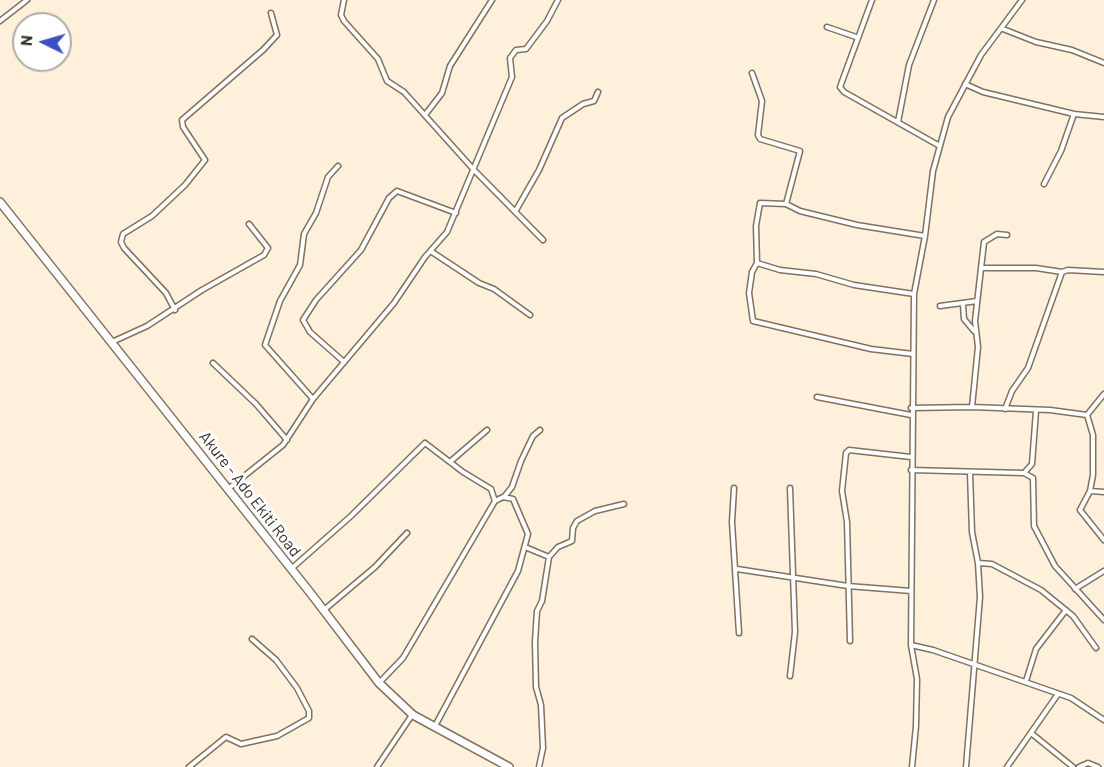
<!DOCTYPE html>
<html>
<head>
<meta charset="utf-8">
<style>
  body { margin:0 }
  #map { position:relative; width:1104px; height:767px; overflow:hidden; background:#fef0db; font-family:Barlow,sans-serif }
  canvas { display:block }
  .north { position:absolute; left:12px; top:12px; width:60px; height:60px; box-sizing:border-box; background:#fff; border:2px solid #aeaba8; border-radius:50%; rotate:275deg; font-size:16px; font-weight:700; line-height:24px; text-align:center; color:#342e26 }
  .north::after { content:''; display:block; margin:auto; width:21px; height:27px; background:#3e4fc3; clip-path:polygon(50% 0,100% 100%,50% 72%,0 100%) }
</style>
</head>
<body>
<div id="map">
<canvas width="1104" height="767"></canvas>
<div class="north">N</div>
</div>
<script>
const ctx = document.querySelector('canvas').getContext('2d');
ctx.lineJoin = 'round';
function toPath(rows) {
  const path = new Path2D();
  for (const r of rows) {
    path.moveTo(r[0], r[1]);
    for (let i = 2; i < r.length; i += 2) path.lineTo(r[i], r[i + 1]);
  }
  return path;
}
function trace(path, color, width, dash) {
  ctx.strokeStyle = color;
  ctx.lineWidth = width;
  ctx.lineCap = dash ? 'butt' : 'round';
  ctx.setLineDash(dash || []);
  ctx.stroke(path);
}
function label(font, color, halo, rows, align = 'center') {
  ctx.font = font + ' Barlow,sans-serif';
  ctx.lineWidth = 6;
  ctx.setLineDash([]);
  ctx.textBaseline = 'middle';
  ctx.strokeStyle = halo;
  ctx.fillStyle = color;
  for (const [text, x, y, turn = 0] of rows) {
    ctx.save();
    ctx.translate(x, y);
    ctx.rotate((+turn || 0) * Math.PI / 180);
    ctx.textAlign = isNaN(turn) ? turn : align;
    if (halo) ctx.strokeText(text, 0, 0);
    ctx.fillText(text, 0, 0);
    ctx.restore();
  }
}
const minor = toPath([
  [344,0,341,15,344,21,378,59,387,81,404,92,474,170,543,240],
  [872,0,840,87,844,92,938,145],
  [0,21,27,0],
  [827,27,856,37],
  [1003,29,1036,42,1072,50,1104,63],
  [752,73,762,101,758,135,760,139,800,151,786,204],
  [965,84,983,92,1074,114,1104,117],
  [425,115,442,93,450,66,492,0],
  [898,122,909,65,934,0],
  [1044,184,1061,151,1074,114],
  [515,212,539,170,562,118,583,104,594,101,598,92],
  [432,252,479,283,494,289,530,315],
  [757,263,780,270,816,274,854,285,914,294],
  [982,268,1036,268,1062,272],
  [963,305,964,319,974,331],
  [940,306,977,301],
  [175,310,166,293,124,248,121,242,123,234,152,216,185,185,205,160,183,127,182,120,263,50,277,35,271,13],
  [112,342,147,326,202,290,264,255,268,248,249,224],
  [913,354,871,349,753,321,749,293,752,272,757,263,756,226,760,203,786,204,800,211,857,225,925,236],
  [344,362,310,332,303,320,316,300,361,250,389,198,397,191,456,213],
  [213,363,256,404,287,440],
  [817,397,911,415],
  [313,399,265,345,280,301,300,265,304,234,316,213,328,177,338,166],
  [972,407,978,347,975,321,984,242,997,234,1007,235],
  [911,408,972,407,1050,410,1087,415],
  [1005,409,1012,391,1028,368,1062,272,1068,270,1104,272],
  [1087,415,1093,435,1093,475,1090,491,1080,510,1104,540],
  [1087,415,1104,394],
  [451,461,487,430],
  [911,470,1024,473,1033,478,1034,526,1055,566,1104,620],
  [1024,473,1032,464,1036,411],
  [734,488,732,522,739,633],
  [790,488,795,632,790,676],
  [228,489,283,445,313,399,394,303,425,257,447,232,512,77,510,58,516,50,526,49,547,21,558,0],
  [1090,491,1104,492],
  [504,497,512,487,521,461,533,436,540,430],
  [525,547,549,557,558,547,572,541,573,528,577,521,595,511,624,504],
  [978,563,992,564,1041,590,1073,616,1096,648],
  [291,569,351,516,425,443,463,472,491,489,495,501],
  [737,569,848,586,911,591],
  [1075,589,1104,571],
  [324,610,375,567,407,533],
  [850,641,847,522,842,491,846,453,849,450,911,457],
  [911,645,933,650,1071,698,1104,720],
  [1026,681,1036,649,1066,610],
  [379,683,403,658,495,501,503,497,513,499,528,534,518,571,435,726],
  [1031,733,1073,767],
  [189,767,226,737,241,744,277,736,309,718,309,711,297,688,276,660,252,639],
  [377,767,412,715],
  [539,767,543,748,541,705,536,687,535,642,537,611,542,601,549,557],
  [912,767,916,726,917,679,911,645,914,294,925,236,933,171,948,117,981,55,1022,0],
  [966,767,980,597,978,563,972,532,970,473],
  [1007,767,1058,694],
  [1079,767,1088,763,1098,767]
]);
const primary = toPath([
  [0,202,312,595,379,683,413,715,509,767]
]);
const streetNames = [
  ["Akure - Ado Ekiti Road",250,494,52]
];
trace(minor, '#7f725f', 7);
trace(primary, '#7f725f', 10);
trace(minor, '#fff', 4);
trace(primary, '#fff', 7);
label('16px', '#342e26', '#fff', streetNames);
</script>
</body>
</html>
